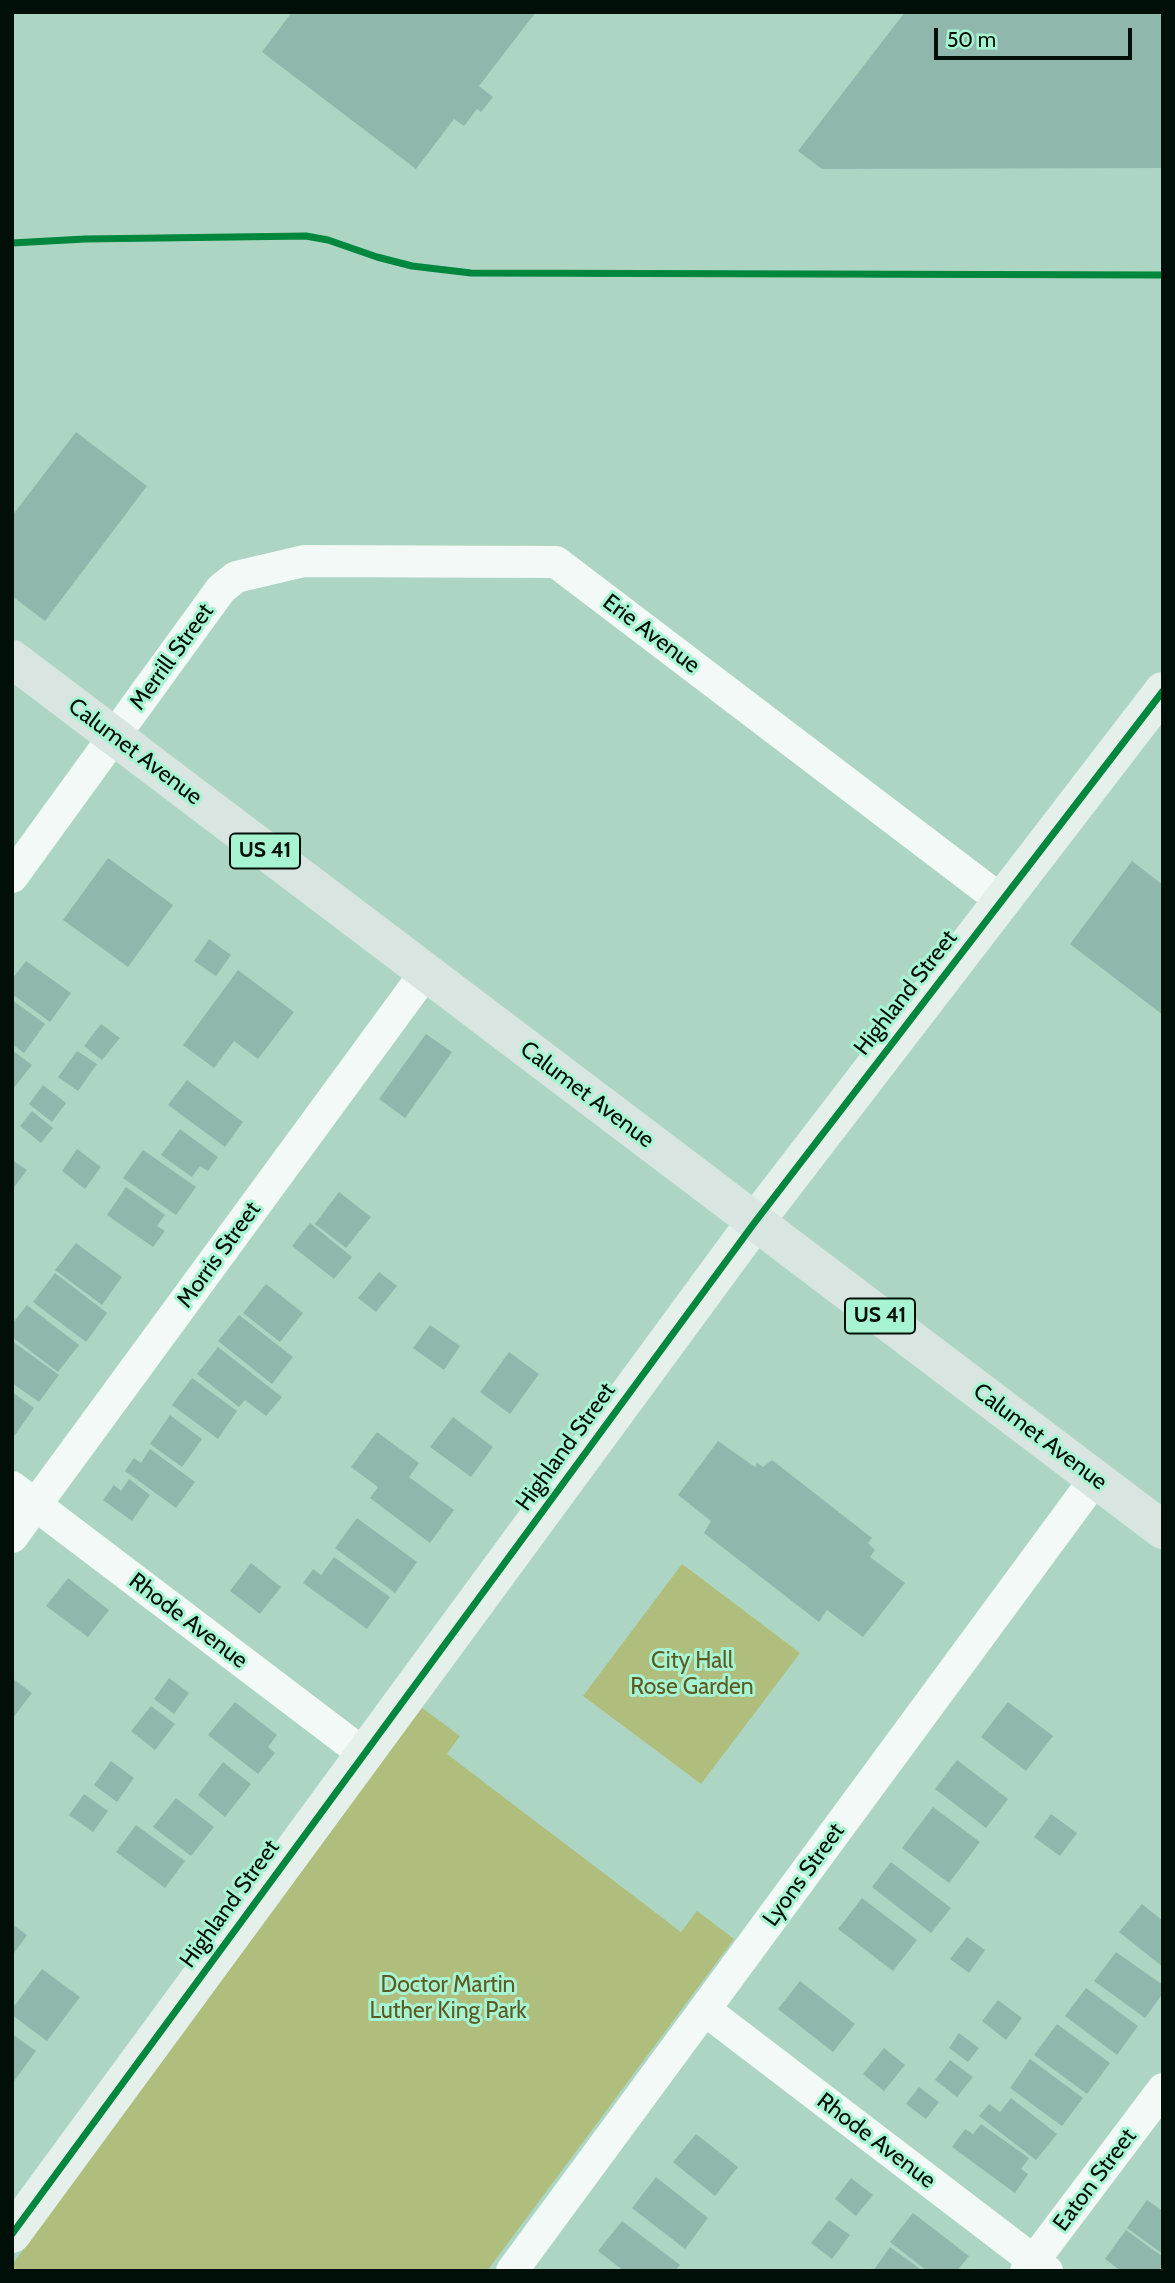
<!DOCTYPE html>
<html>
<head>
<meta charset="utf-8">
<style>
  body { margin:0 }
  #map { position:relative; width:1175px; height:2283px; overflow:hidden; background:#acd6c3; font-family:Cabin,sans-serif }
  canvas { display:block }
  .frame { position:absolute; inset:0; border:14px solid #001008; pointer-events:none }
  .scale { position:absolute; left:934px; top:28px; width:198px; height:32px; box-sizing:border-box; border:4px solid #001008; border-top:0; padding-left:9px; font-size:21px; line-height:24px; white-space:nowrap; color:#001008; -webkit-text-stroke:5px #a7f4d3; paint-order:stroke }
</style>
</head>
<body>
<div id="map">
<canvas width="1175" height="2283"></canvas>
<div class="frame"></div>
<div class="scale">50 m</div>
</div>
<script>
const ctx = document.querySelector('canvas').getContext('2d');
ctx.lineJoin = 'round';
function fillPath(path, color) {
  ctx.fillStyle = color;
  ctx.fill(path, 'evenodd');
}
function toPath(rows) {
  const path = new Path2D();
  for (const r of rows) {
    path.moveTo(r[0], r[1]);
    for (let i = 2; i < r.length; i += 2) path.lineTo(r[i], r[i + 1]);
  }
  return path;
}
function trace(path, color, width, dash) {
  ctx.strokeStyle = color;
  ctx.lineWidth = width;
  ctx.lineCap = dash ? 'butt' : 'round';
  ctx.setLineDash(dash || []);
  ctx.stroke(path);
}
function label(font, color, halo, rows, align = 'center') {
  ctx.font = font + ' Cabin,sans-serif';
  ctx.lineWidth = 6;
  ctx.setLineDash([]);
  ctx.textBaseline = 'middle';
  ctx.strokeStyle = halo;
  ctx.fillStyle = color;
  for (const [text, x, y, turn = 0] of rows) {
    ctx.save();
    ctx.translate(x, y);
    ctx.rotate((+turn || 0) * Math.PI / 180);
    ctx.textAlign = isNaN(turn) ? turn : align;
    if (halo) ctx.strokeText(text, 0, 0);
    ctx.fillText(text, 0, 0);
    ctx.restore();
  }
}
const green = toPath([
  [682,1564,800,1653,701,1784,583,1696],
  [421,1707,460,1736,447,1754,681,1932,697,1911,734,1939,487,2271,12,2271,12,2265]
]);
const building = toPath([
  [292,12,536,12,479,86,493,97,481,112,477,109,464,126,454,119,416,169,262,52],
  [905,12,1163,12,1163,168,822,169,798,151],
  [76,432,147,486,45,621,12,596,12,516],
  [108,858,173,905,128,967,63,920],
  [1132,861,1163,885,1163,1015,1070,944],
  [209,939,231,955,216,976,194,961],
  [26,961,71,993,50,1022,12,994,12,979],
  [238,970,294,1012,258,1059,234,1041,214,1068,183,1045],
  [12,1000,45,1024,24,1053,12,1044],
  [101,1024,120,1038,102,1060,84,1046],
  [426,1034,452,1052,405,1118,379,1099],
  [12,1050,32,1065,12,1090],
  [77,1051,97,1064,78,1091,58,1077],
  [187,1080,243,1122,225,1147,168,1105],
  [43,1085,66,1103,52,1122,29,1104],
  [32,1111,53,1128,41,1143,20,1126],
  [180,1129,218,1157,208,1171,200,1166,192,1177,161,1155],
  [77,1149,101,1167,85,1189,62,1171],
  [143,1150,196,1187,176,1215,123,1178],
  [12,1160,27,1170,12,1190],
  [126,1187,165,1215,157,1226,165,1231,153,1247,107,1215],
  [339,1192,371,1217,346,1248,315,1224],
  [310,1223,352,1257,334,1279,292,1246],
  [76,1243,122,1277,102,1305,55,1270],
  [379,1272,397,1286,376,1312,358,1298],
  [55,1273,107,1313,86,1342,33,1302],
  [266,1284,303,1313,280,1342,243,1313],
  [27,1305,79,1345,58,1372,12,1337,12,1324],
  [239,1315,293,1357,272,1384,218,1341],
  [430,1325,460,1346,444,1370,413,1348],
  [12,1341,59,1375,39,1402,12,1383],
  [218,1347,282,1397,266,1416,245,1400,239,1407,197,1374],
  [509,1352,539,1374,510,1414,480,1392],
  [192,1378,237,1411,218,1439,172,1405],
  [12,1392,34,1408,15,1435,12,1433],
  [170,1415,202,1439,182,1467,150,1444],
  [453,1417,493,1447,471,1477,430,1447],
  [377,1432,419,1463,409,1477,454,1510,430,1543,370,1498,378,1487,351,1467],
  [718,1441,755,1467,757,1463,763,1467,772,1460,872,1538,868,1543,875,1550,870,1557,905,1583,863,1637,827,1610,819,1622,704,1533,711,1521,678,1495],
  [150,1449,195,1482,176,1508,125,1471,134,1458,141,1463],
  [129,1479,150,1495,132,1521,103,1500,114,1485,121,1491],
  [357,1518,417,1562,395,1593,335,1548],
  [334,1557,390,1597,367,1629,303,1583,313,1569,321,1575],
  [251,1563,281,1587,260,1614,230,1591],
  [68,1578,109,1610,88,1637,46,1606],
  [12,1678,32,1693,12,1719],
  [169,1678,189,1693,174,1714,154,1699],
  [235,1702,277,1735,268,1747,275,1753,258,1774,208,1735],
  [1008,1702,1053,1736,1026,1771,981,1737],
  [151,1706,175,1724,155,1750,131,1731],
  [957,1760,1008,1799,986,1828,935,1789],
  [111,1761,134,1778,117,1802,94,1785],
  [223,1762,251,1784,225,1817,198,1795],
  [84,1794,108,1811,93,1832,69,1815],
  [176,1798,214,1827,191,1856,153,1827],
  [933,1807,980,1842,949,1883,902,1848],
  [1051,1814,1077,1833,1060,1856,1034,1837],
  [136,1825,185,1861,165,1888,116,1852],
  [891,1862,951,1908,931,1933,872,1887],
  [862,1898,917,1940,893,1971,838,1929],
  [1142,1904,1163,1921,1163,1967,1119,1932],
  [12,1924,27,1935,12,1956],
  [967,1937,985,1950,969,1973,950,1959],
  [1116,1952,1163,1985,1163,1993,1145,2018,1094,1981],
  [42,1969,80,1997,47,2041,12,2015,12,2009],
  [800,1981,855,2024,833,2052,778,2009],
  [1086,1988,1138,2026,1117,2055,1065,2016],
  [998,2000,1022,2018,1006,2040,982,2021],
  [1057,2024,1110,2063,1087,2094,1034,2055],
  [959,2033,979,2048,968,2062,949,2048],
  [12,2034,36,2051,12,2084],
  [884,2048,905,2065,884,2091,863,2074],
  [1030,2059,1083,2098,1062,2126,1010,2088],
  [950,2060,973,2077,957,2097,935,2080],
  [919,2087,939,2102,926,2119,906,2104],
  [1011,2098,1057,2134,1036,2160,979,2116,989,2104,1000,2112],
  [981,2124,1029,2158,1021,2169,1028,2174,1015,2193,952,2147,965,2129,973,2134],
  [696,2134,738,2167,715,2196,673,2162],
  [656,2177,708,2218,685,2249,632,2208],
  [851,2178,873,2195,856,2216,835,2199],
  [1147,2200,1163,2211,1163,2254,1127,2228],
  [913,2213,969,2256,957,2271,927,2271,890,2242],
  [829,2220,850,2235,832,2259,811,2243],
  [622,2221,680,2265,675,2271,624,2271,598,2251],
  [1126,2230,1163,2257,1163,2271,1121,2271,1105,2259],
  [890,2247,923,2271,873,2271]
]);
const street = toPath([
  [12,877,221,589,236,577,304,561,556,562,1002,901],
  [12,1487,364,1754],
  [12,1537,426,972],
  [705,2010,1047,2271],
  [512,2271,1095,1479],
  [1026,2271,1163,2089]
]);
const secondary = toPath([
  [12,2234,755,1222,1163,691]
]);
const primary = toPath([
  [12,659,1163,1530]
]);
const cycleway = toPath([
  [12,243,85,239,306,236,328,240,377,257,412,266,471,273,1163,275],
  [12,2234,755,1222,1163,691]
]);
const shields = [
  [265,851,70],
  [880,1316,70]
];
const shieldNames = [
  ["US 41",265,851],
  ["US 41",880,1316]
];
const streetNames = [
  ["Erie Avenue",651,634,37],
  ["Merrill Street",172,657,-54],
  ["Calumet Avenue",135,752,37],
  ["Highland Street",906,993,-52],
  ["Calumet Avenue",587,1095,37],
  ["Morris Street",219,1255,-54],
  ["Calumet Avenue",1040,1437,37],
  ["Highland Street",566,1447,-54],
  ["Rhode Avenue",188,1621,37],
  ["Lyons Street",804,1875,-54],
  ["Highland Street",230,1904,-54],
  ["Rhode Avenue",876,2141,37],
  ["Eaton Street",1095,2180,-53]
];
const parkNames = [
  ["City Hall",692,1661],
  ["Rose Garden",692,1687],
  ["Doctor Martin",448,1985],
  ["Luther King Park",448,2011]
];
fillPath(green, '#afbe7d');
fillPath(building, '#90b7ac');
trace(street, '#f3f9f6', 32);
trace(secondary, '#e6f0eb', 38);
trace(primary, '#d9e5e0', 38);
trace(cycleway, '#00873e', 7);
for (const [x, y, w] of shields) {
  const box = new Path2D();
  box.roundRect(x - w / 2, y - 17.5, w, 35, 5);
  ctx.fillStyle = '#a7f4d3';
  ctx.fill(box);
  trace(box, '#001008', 2);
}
label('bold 21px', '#001008', null, shieldNames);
label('23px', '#001008', '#a7f4d3', streetNames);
label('23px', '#5e5b22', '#a7f4d3', parkNames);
</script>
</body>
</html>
